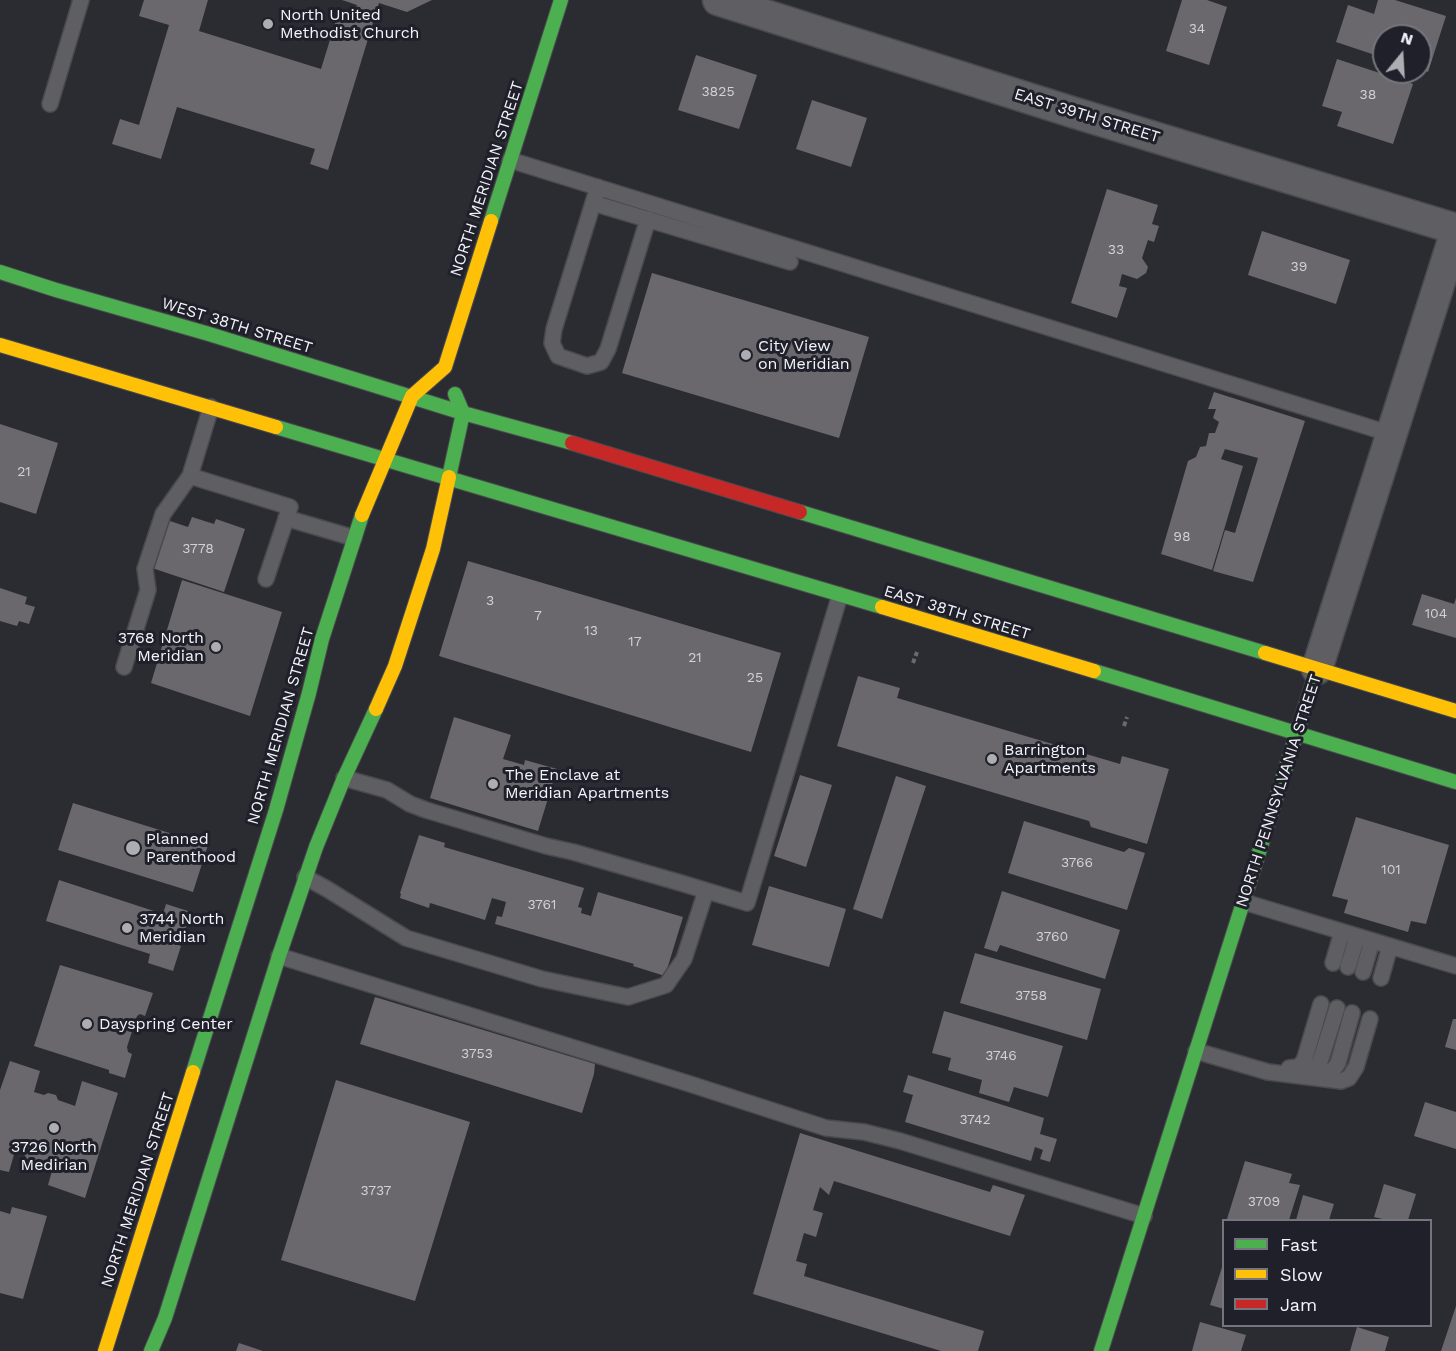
<!DOCTYPE html>
<html>
<head>
<meta charset="utf-8">
<style>
  body { margin:0 }
  #map { position:relative; width:1456px; height:1351px; overflow:hidden; background:#2b2c31; font-family:"Work Sans",sans-serif }
  canvas { display:block }
  .legend { position:absolute; left:1222px; top:1219px; width:210px; height:108px; box-sizing:border-box; background:#1f2029; border:2px solid #74757d; margin:0; padding:8px 10px; list-style:none; font-size:18px; color:#f3f4fa }
  .legend li { display:flex; align-items:center; gap:12px; height:30px }
  .legend b { width:30px; border:2px solid #74757d }
  .north { position:absolute; left:1372px; top:24px; width:60px; height:60px; box-sizing:border-box; background:#1f2029; border:2px solid #74757d; border-radius:50%; rotate:18deg; font-size:16px; font-weight:700; line-height:24px; text-align:center; color:#f3f4fa }
  .north::after { content:''; display:block; margin:auto; width:21px; height:27px; background:#adaeb4; clip-path:polygon(50% 0,100% 100%,50% 72%,0 100%) }
</style>
</head>
<body>
<div id="map">
<canvas width="1456" height="1351"></canvas>
<ul class="legend">
<li><b style="height:8px;background:#4caf50"></b>Fast</li>
<li><b style="height:8px;background:#ffc107"></b>Slow</li>
<li><b style="height:8px;background:#c62828"></b>Jam</li>
</ul>
<div class="north">N</div>
</div>
<script>
const ctx = document.querySelector('canvas').getContext('2d');
ctx.lineJoin = 'round';
function fillPath(path, color) {
  ctx.fillStyle = color;
  ctx.fill(path, 'evenodd');
}
function toPath(rows) {
  const path = new Path2D();
  for (const r of rows) {
    path.moveTo(r[0], r[1]);
    for (let i = 2; i < r.length; i += 2) path.lineTo(r[i], r[i + 1]);
  }
  return path;
}
function trace(path, color, width, dash) {
  ctx.strokeStyle = color;
  ctx.lineWidth = width;
  ctx.lineCap = dash ? 'butt' : 'round';
  ctx.setLineDash(dash || []);
  ctx.stroke(path);
}
function label(font, color, halo, rows, align = 'center') {
  ctx.font = font + ' "Work Sans",sans-serif';
  ctx.lineWidth = 6;
  ctx.setLineDash([]);
  ctx.textBaseline = 'middle';
  ctx.strokeStyle = halo;
  ctx.fillStyle = color;
  for (const [text, x, y, turn = 0] of rows) {
    ctx.save();
    ctx.translate(x, y);
    ctx.rotate((+turn || 0) * Math.PI / 180);
    ctx.textAlign = isNaN(turn) ? turn : align;
    if (halo) ctx.strokeText(text, 0, 0);
    ctx.fillText(text, 0, 0);
    ctx.restore();
  }
}
const building = toPath([
  [144,0,208,0,199,31,321,69,337,17,352,22,357,5,342,0,432,0,407,12,379,3,328,170,310,164,315,149,177,107,161,159,112,144,120,119,139,125,169,25,139,16],
  [1182,0,1207,0,1227,7,1209,65,1166,51],
  [1378,0,1395,0,1446,16,1428,72,1420,69,1420,36,1384,36,1384,58,1336,42,1348,5,1374,14],
  [696,55,757,75,739,129,678,110],
  [1337,59,1413,84,1393,144,1337,126,1342,112,1322,106],
  [812,100,867,118,851,167,796,149],
  [1107,189,1158,205,1152,224,1159,226,1154,242,1148,240,1142,258,1148,267,1146,273,1137,279,1122,274,1119,286,1127,288,1117,318,1071,303],
  [1262,231,1350,260,1336,304,1248,275],
  [652,273,869,337,839,438,622,373],
  [1214,392,1305,421,1253,582,1213,571,1225,530,1235,533,1258,458,1225,449,1221,459,1243,466,1212,570,1161,554,1188,461,1196,457,1200,447,1206,446,1209,433,1215,433,1219,422,1213,418,1216,409,1208,409],
  [0,424,58,443,36,514,0,502],
  [192,517,214,524,216,519,245,529,224,592,152,568,167,520,188,527],
  [468,561,781,653,751,752,439,656],
  [182,580,282,612,250,716,151,683],
  [0,588,27,597,25,604,35,607,29,624,19,621,17,626,0,621],
  [1422,594,1454,604,1456,598,1456,638,1412,625],
  [858,676,900,688,897,698,904,700,1120,764,1122,756,1169,769,1147,844,1091,827,1089,821,837,746],
  [454,717,511,735,503,759,524,765,525,760,557,769,538,831,430,798],
  [800,775,832,785,806,867,774,856],
  [896,776,926,786,882,919,853,909],
  [73,803,208,845,193,892,58,850],
  [1356,817,1449,845,1426,924,1411,921,1408,932,1344,913,1348,900,1332,896],
  [1024,821,1124,852,1129,848,1145,853,1127,910,1008,873],
  [419,835,445,843,444,847,584,888,578,907,582,908,581,913,591,916,598,892,683,917,665,976,633,966,634,964,495,924,497,916,502,917,506,902,492,898,485,920,430,903,429,908,400,898,401,894,400,893],
  [59,880,163,914,166,904,191,912,182,939,172,935,170,942,181,946,173,971,148,963,150,954,46,921],
  [769,886,846,909,829,967,752,945],
  [1002,891,1120,930,1105,979,1000,945,997,952,984,948],
  [975,953,1101,989,1087,1040,960,1003],
  [60,965,153,993,145,1016,140,1014,137,1016,127,1047,128,1052,132,1054,125,1078,109,1073,109,1070,34,1046],
  [375,997,595,1064,594,1074,582,1113,360,1044],
  [944,1011,1063,1046,1048,1097,1014,1087,1009,1102,979,1093,982,1080,948,1070,951,1058,932,1053],
  [1453,1019,1456,1019,1456,1050,1445,1047],
  [10,1061,40,1071,34,1092,44,1095,48,1093,56,1095,58,1100,75,1106,82,1081,118,1093,85,1198,48,1185,54,1164,41,1161,36,1162,27,1159,24,1154,15,1151,9,1172,0,1170,0,1090],
  [908,1075,1044,1118,1040,1134,1057,1139,1050,1162,1040,1159,1043,1150,1035,1147,1031,1161,905,1122,913,1095,903,1092],
  [336,1080,470,1122,415,1301,281,1260],
  [1425,1102,1456,1112,1456,1149,1414,1136],
  [800,1133,990,1192,993,1185,1025,1195,1010,1236,834,1181,829,1195,820,1187,813,1210,823,1213,816,1237,804,1233,796,1261,807,1264,804,1276,984,1331,978,1351,941,1351,753,1294],
  [1245,1161,1292,1174,1289,1183,1300,1185,1289,1220,1232,1220,1227,1219],
  [1384,1184,1416,1194,1408,1220,1387,1220,1374,1217],
  [1303,1195,1334,1204,1329,1220,1296,1220],
  [12,1207,47,1216,23,1299,0,1293,0,1211,10,1214],
  [1223,1264,1224,1264,1224,1309,1210,1305],
  [1456,1306,1456,1351,1441,1351],
  [1200,1322,1246,1335,1241,1351,1192,1351],
  [1357,1327,1389,1337,1385,1351,1350,1351],
  [239,1343,263,1351,236,1351]
]);
const path = toPath([
  [913,663,917,652],
  [1124,726,1127,717]
]);
const lane = toPath([
  [50,104,81,0],
  [510,160,1391,434],
  [598,187,554,329,552,343,558,356,587,366,601,362,608,349,648,219],
  [593,203,790,262],
  [190,476,290,507,266,579],
  [286,518,354,538],
  [124,667,148,590,145,569,163,514,190,476,211,407],
  [344,778,387,790,410,804,426,810,546,846,573,852,681,883,747,903,840,595],
  [305,877,327,889,406,938,542,979,628,997,666,985,684,959,706,891],
  [1244,902,1456,966],
  [279,956,690,1084,826,1128,864,1132,900,1141,1144,1216],
  [1333,963,1342,932],
  [1348,967,1357,937],
  [1363,972,1372,941],
  [1381,978,1390,946],
  [1196,1051,1268,1072,1341,1081,1349,1078,1356,1067,1370,1019],
  [1289,1068,1298,1067,1304,1061,1321,1004],
  [1304,1069,1311,1068,1319,1065,1337,1008],
  [1316,1073,1326,1073,1333,1070,1338,1063,1352,1013]
]);
const street = toPath([
  [718,0,1072,112,1456,229],
  [1317,669,1456,231]
]);
const fast = toPath([
  [491,221,561,0],
  [0,272,56,290,209,334,463,413,572,443],
  [276,427,882,607],
  [449,477,463,413,455,394],
  [800,512,1265,653],
  [1094,671,1456,782],
  [193,1072,276,810,309,693,322,639,362,515],
  [151,1351,165,1318,279,956,316,847,344,778,376,709],
  [1101,1351,1317,669]
]);
const slow = toPath([
  [0,345,276,427],
  [362,515,412,396,445,367,491,221],
  [882,607,1094,671],
  [1265,653,1456,711],
  [376,709,395,666,433,549,449,477],
  [105,1351,193,1072]
]);
const jam = toPath([
  [572,443,800,512]
]);
const markers = [
  [268,24,6,"#adaeb4"],
  [746,355,6,"#adaeb4"],
  [216,647,6,"#adaeb4"],
  [992,759,6,"#adaeb4"],
  [493,784,6,"#adaeb4"],
  [133,848,8,"#adaeb4"],
  [127,928,6,"#adaeb4"],
  [87,1024,6,"#adaeb4"],
  [54,1128,6,"#adaeb4"]
];
const numberNames = [
  ["34",1197,29],
  ["3825",718,92],
  ["38",1368,95],
  ["33",1116,250],
  ["39",1299,267],
  ["21",24,472],
  ["98",1182,537],
  ["3778",198,549],
  ["3",490,601],
  ["104",1436,614],
  ["7",538,616],
  ["13",591,631],
  ["17",635,642],
  ["21",695,658],
  ["25",755,678],
  ["3766",1077,863],
  ["101",1391,870],
  ["3761",542,905],
  ["3760",1052,937],
  ["3758",1031,996],
  ["3753",477,1054],
  ["3746",1001,1056],
  ["3742",975,1120],
  ["3737",376,1191],
  ["3709",1264,1202]
];
const poiNames = [
  ["North United",280,15],
  ["Methodist Church",280,33],
  ["City View",758,346],
  ["on Meridian",758,364],
  ["3768 North",204,638,"right"],
  ["Meridian",204,656,"right"],
  ["Barrington",1004,750],
  ["Apartments",1004,768],
  ["The Enclave at",505,775],
  ["Meridian Apartments",505,793],
  ["Planned",146,839],
  ["Parenthood",146,857],
  ["3744 North",139,919],
  ["Meridian",139,937],
  ["Dayspring Center",99,1024],
  ["3726 North",54,1147,"center"],
  ["Medirian",54,1165,"center"]
];
const streetNames = [
  ["EAST 39TH STREET",1087,116,17],
  ["NORTH MERIDIAN STREET",487,179,-72],
  ["WEST 38TH STREET",237,326,17],
  ["EAST 38TH STREET",957,613,17],
  ["NORTH MERIDIAN STREET",281,726,-74],
  ["NORTH PENNSYLVANIA STREET",1279,791,-72],
  ["NORTH MERIDIAN STREET",138,1190,-72]
];
fillPath(building, '#6a686c');
trace(lane, '#494a4e', 18);
trace(street, '#494a4e', 33);
trace(fast, '#494a4e', 16);
trace(slow, '#494a4e', 16);
trace(jam, '#494a4e', 16);
trace(path, '#696a6d', 4, [4.5, 3]);
trace(lane, '#5e5e63', 15);
trace(street, '#5e5e63', 30);
trace(fast, '#4caf50', 14);
trace(slow, '#ffc107', 14);
trace(jam, '#c62828', 14);
for (const [x, y, r, color] of markers) {
  const dot = new Path2D();
  dot.arc(x, y, r, 0, 2 * Math.PI);
  ctx.fillStyle = color;
  ctx.fill(dot);
  trace(dot, '#1f2029', 2);
}
label('14px', '#d1d1d6', null, numberNames);
label('16px', '#f3f4fa', '#1f2029', poiNames, 'left');
label('16px', '#f3f4fa', '#1f2029', streetNames);
</script>
</body>
</html>
